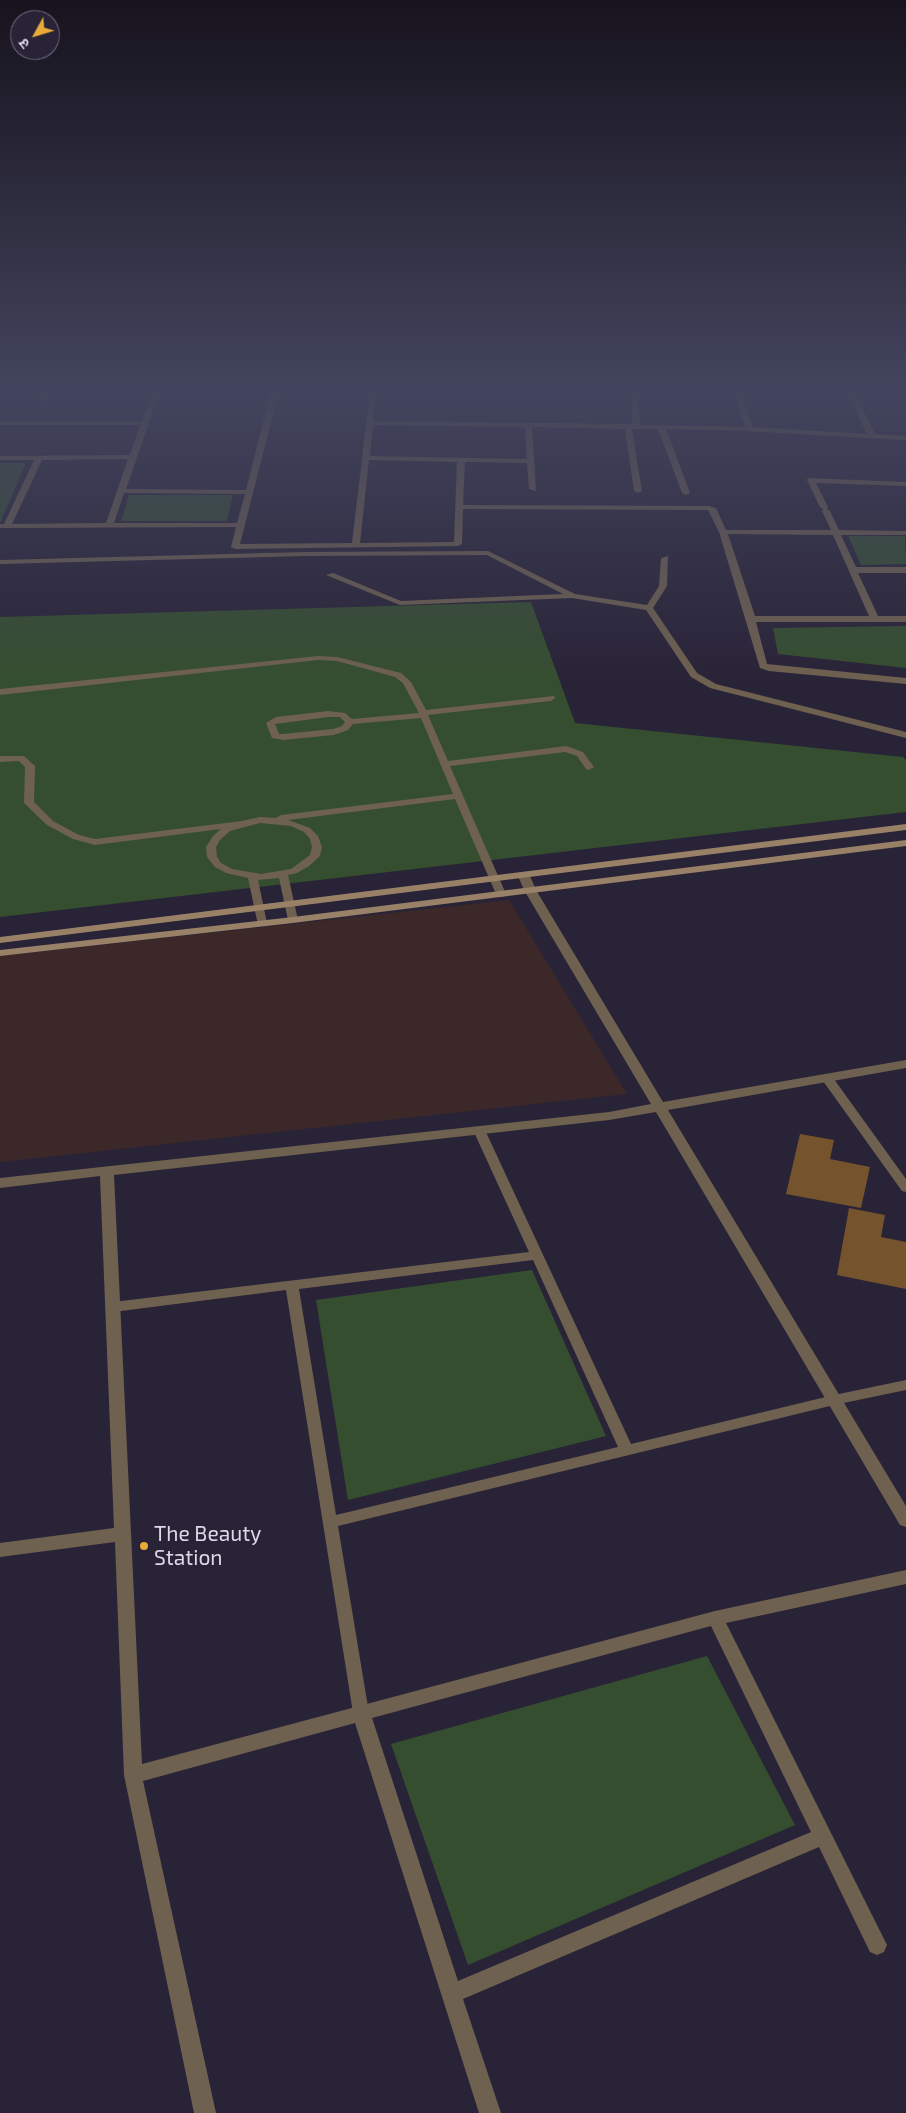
<!DOCTYPE html>
<html>
<head>
<meta charset="utf-8">
<style>
  body { margin:0 }
  #map { position:relative; width:906px; height:2113px; overflow:hidden; background:#292337; font-family:"Exo 2","Noto Sans Devanagari",sans-serif }
  canvas { display:block }
  .north { position:absolute; left:10px; top:10px; width:50px; height:50px; box-sizing:border-box; background:#292337; border:1px solid #716c7d; border-radius:50%; rotate:231deg; font-size:14px; font-weight:700; line-height:20px; text-align:center; color:#ddd9e7 }
  .north::after { content:''; display:block; margin:auto; width:18px; height:22px; background:#e9ab37; clip-path:polygon(50% 0,100% 100%,50% 72%,0 100%) }
</style>
</head>
<body>
<div id="map">
<canvas width="906" height="2113"></canvas>
<div class="north">उ</div>
</div>
<script>
const ctx = document.querySelector('canvas').getContext('2d');
ctx.lineJoin = 'round';
function fillPath(path, color) {
  ctx.fillStyle = color;
  ctx.fill(path, 'evenodd');
}
function toPath(rows) {
  const path = new Path2D();
  for (const r of rows) {
    path.moveTo(r[0], r[1]);
    for (let i = 2; i < r.length; i += 2) path.lineTo(r[i], r[i + 1]);
  }
  return path;
}
function trace(path, color, width, dash) {
  ctx.strokeStyle = color;
  ctx.lineWidth = width;
  ctx.lineCap = dash ? 'butt' : 'round';
  ctx.setLineDash(dash || []);
  ctx.stroke(path);
}
function label(font, color, halo, rows, align = 'center') {
  ctx.font = font + ' "Exo 2",sans-serif';
  ctx.lineWidth = 4.5;
  ctx.setLineDash([]);
  ctx.textBaseline = 'middle';
  ctx.strokeStyle = halo;
  ctx.fillStyle = color;
  for (const [text, x, y, turn = 0] of rows) {
    ctx.save();
    ctx.translate(x, y);
    ctx.rotate((+turn || 0) * Math.PI / 180);
    ctx.textAlign = isNaN(turn) ? turn : align;
    if (halo) ctx.strokeText(text, 0, 0);
    ctx.fillText(text, 0, 0);
    ctx.restore();
  }
}
const education = toPath([
  [509,900,627,1094,0,1162,0,956]
]);
const green = toPath([
  [0,463,26,463,0,523],
  [129,495,233,495,227,521,121,521],
  [848,536,905,536,906,564,861,565],
  [531,602,575,723,903,757,906,760,906,812,0,917,0,617],
  [906,626,906,668,778,654,773,628],
  [532,1270,606,1436,348,1500,316,1300],
  [707,1656,795,1825,468,1965,391,1744]
]);
const building = toPath([
  [800,1134,834,1140,830,1159,870,1167,861,1208,786,1194],
  [849,1208,885,1215,881,1237,906,1242,906,1289,837,1275]
]);
const lane = toPath([
  [488,551,575,594,647,605,659,586,661,558,668,556,667,586,653,608,697,673,716,684,906,732,906,738,710,688,691,677,646,610,572,598,400,605,326,575,333,573,401,601,563,594,487,555,305,556,0,564,0,560,305,552,488,551],
  [318,656,337,657,401,673,411,682,426,710,554,696,555,698,551,701,428,715,448,761,566,746,583,752,594,767,589,770,586,769,577,756,565,752,450,766,506,894,505,896,501,897,496,894,455,799,288,820,310,828,318,836,322,847,320,856,309,866,297,873,288,875,298,920,297,922,289,922,288,920,279,878,258,880,267,923,266,925,258,925,248,878,226,873,215,867,207,857,206,847,213,836,221,829,95,845,73,839,47,825,24,803,25,767,19,761,0,762,0,756,24,756,35,766,34,802,53,821,79,835,95,839,242,821,260,817,276,818,281,815,453,794,421,718,353,724,348,730,334,735,283,740,272,738,266,723,276,717,328,711,345,713,352,719,419,713,403,683,395,677,337,661,318,660,0,695,0,689,318,656],
  [328,717,340,717,345,722,342,726,333,729,283,734,279,734,275,724,328,717],
  [260,823,291,826,304,832,310,839,312,847,310,855,291,869,261,874,232,869,221,863,217,857,216,847,220,840,230,831,260,823],
  [827,1074,831,1075,906,1179,906,1192,902,1191,823,1081,821,1078,827,1074],
  [479,1126,485,1130,631,1444,834,1395,906,1380,906,1390,834,1405,338,1526,369,1713,367,1718,361,1720,355,1718,353,1713,286,1290,113,1312,108,1310,106,1307,108,1304,113,1302,529,1252,473,1130,479,1126],
  [533,1260,618,1447,336,1515,299,1289,533,1260]
]);
const street = toPath([
  [44,391,51,391,46,401,43,401,39,399,44,391],
  [153,391,160,391,126,489,246,490,271,391,279,391,240,544,352,543,370,391,638,391,640,425,745,427,733,391,740,391,753,427,867,434,847,391,854,391,875,434,906,436,906,440,725,430,666,429,690,493,686,495,682,493,658,429,632,429,642,491,638,493,634,491,625,429,532,427,536,491,529,489,527,463,465,462,463,505,709,506,716,508,726,530,831,530,822,511,823,509,820,507,807,480,808,478,906,482,906,486,816,483,828,507,827,509,830,511,839,530,906,531,906,535,841,535,856,567,906,567,906,573,858,573,878,616,906,616,906,622,756,622,767,664,906,678,906,684,769,671,760,668,719,532,708,510,463,509,462,544,458,546,235,549,231,547,236,527,0,528,0,524,4,524,34,460,0,460,0,456,130,455,140,425,0,425,0,421,142,421,153,391],
  [376,393,632,394,632,424,373,421,376,393],
  [373,425,525,427,527,459,370,456,373,425],
  [128,459,106,523,12,524,42,460,128,459],
  [369,460,457,462,454,542,360,543,369,460],
  [124,493,245,494,237,523,114,523,124,493],
  [728,534,833,535,869,616,755,616,728,534],
  [524,873,530,876,536,890,663,1102,906,1060,906,1068,668,1110,906,1506,906,1527,900,1525,656,1112,609,1120,114,1175,142,1764,715,1611,906,1570,906,1584,726,1623,887,1945,884,1952,877,1955,870,1952,819,1847,463,1999,501,2113,479,2113,355,1723,143,1781,216,2113,194,2113,124,1775,115,1542,0,1557,0,1543,114,1528,100,1176,0,1188,0,1178,609,1112,651,1104,524,890,518,876,524,873],
  [711,1626,811,1832,458,1981,372,1718,711,1626]
]);
const secondary = toPath([
  [906,824,906,830,0,943,0,937,906,824],
  [906,840,906,846,293,923,0,956,0,950,293,917,906,840]
]);
const markers = [
  [144,1546,5,"#e9ab37"]
];
const nearPoinames = [
  ["The Beauty",154,1534],
  ["Station",154,1558]
];
fillPath(education, '#3c2828');
fillPath(green, '#354e2f');
fillPath(building, '#74532d');
fillPath(lane, '#6f6150');
fillPath(street, '#6f6150');
fillPath(secondary, '#988166');
const sky = ctx.createLinearGradient(0, 0, 0, 687);
sky.addColorStop(0, '#17131e');
sky.addColorStop(0.57, '#43455e');
sky.addColorStop(1, '#43455e00');
ctx.fillStyle = sky;
ctx.fillRect(0, 0, 906, 687);
for (const [x, y, r, color] of markers) {
  const dot = new Path2D();
  dot.arc(x, y, r, 0, 2 * Math.PI);
  ctx.fillStyle = color;
  ctx.fill(dot);
  trace(dot, '#292337', 2);
}
label('21px', '#ddd9e7', '#292337', nearPoinames, 'left');
</script>
</body>
</html>
